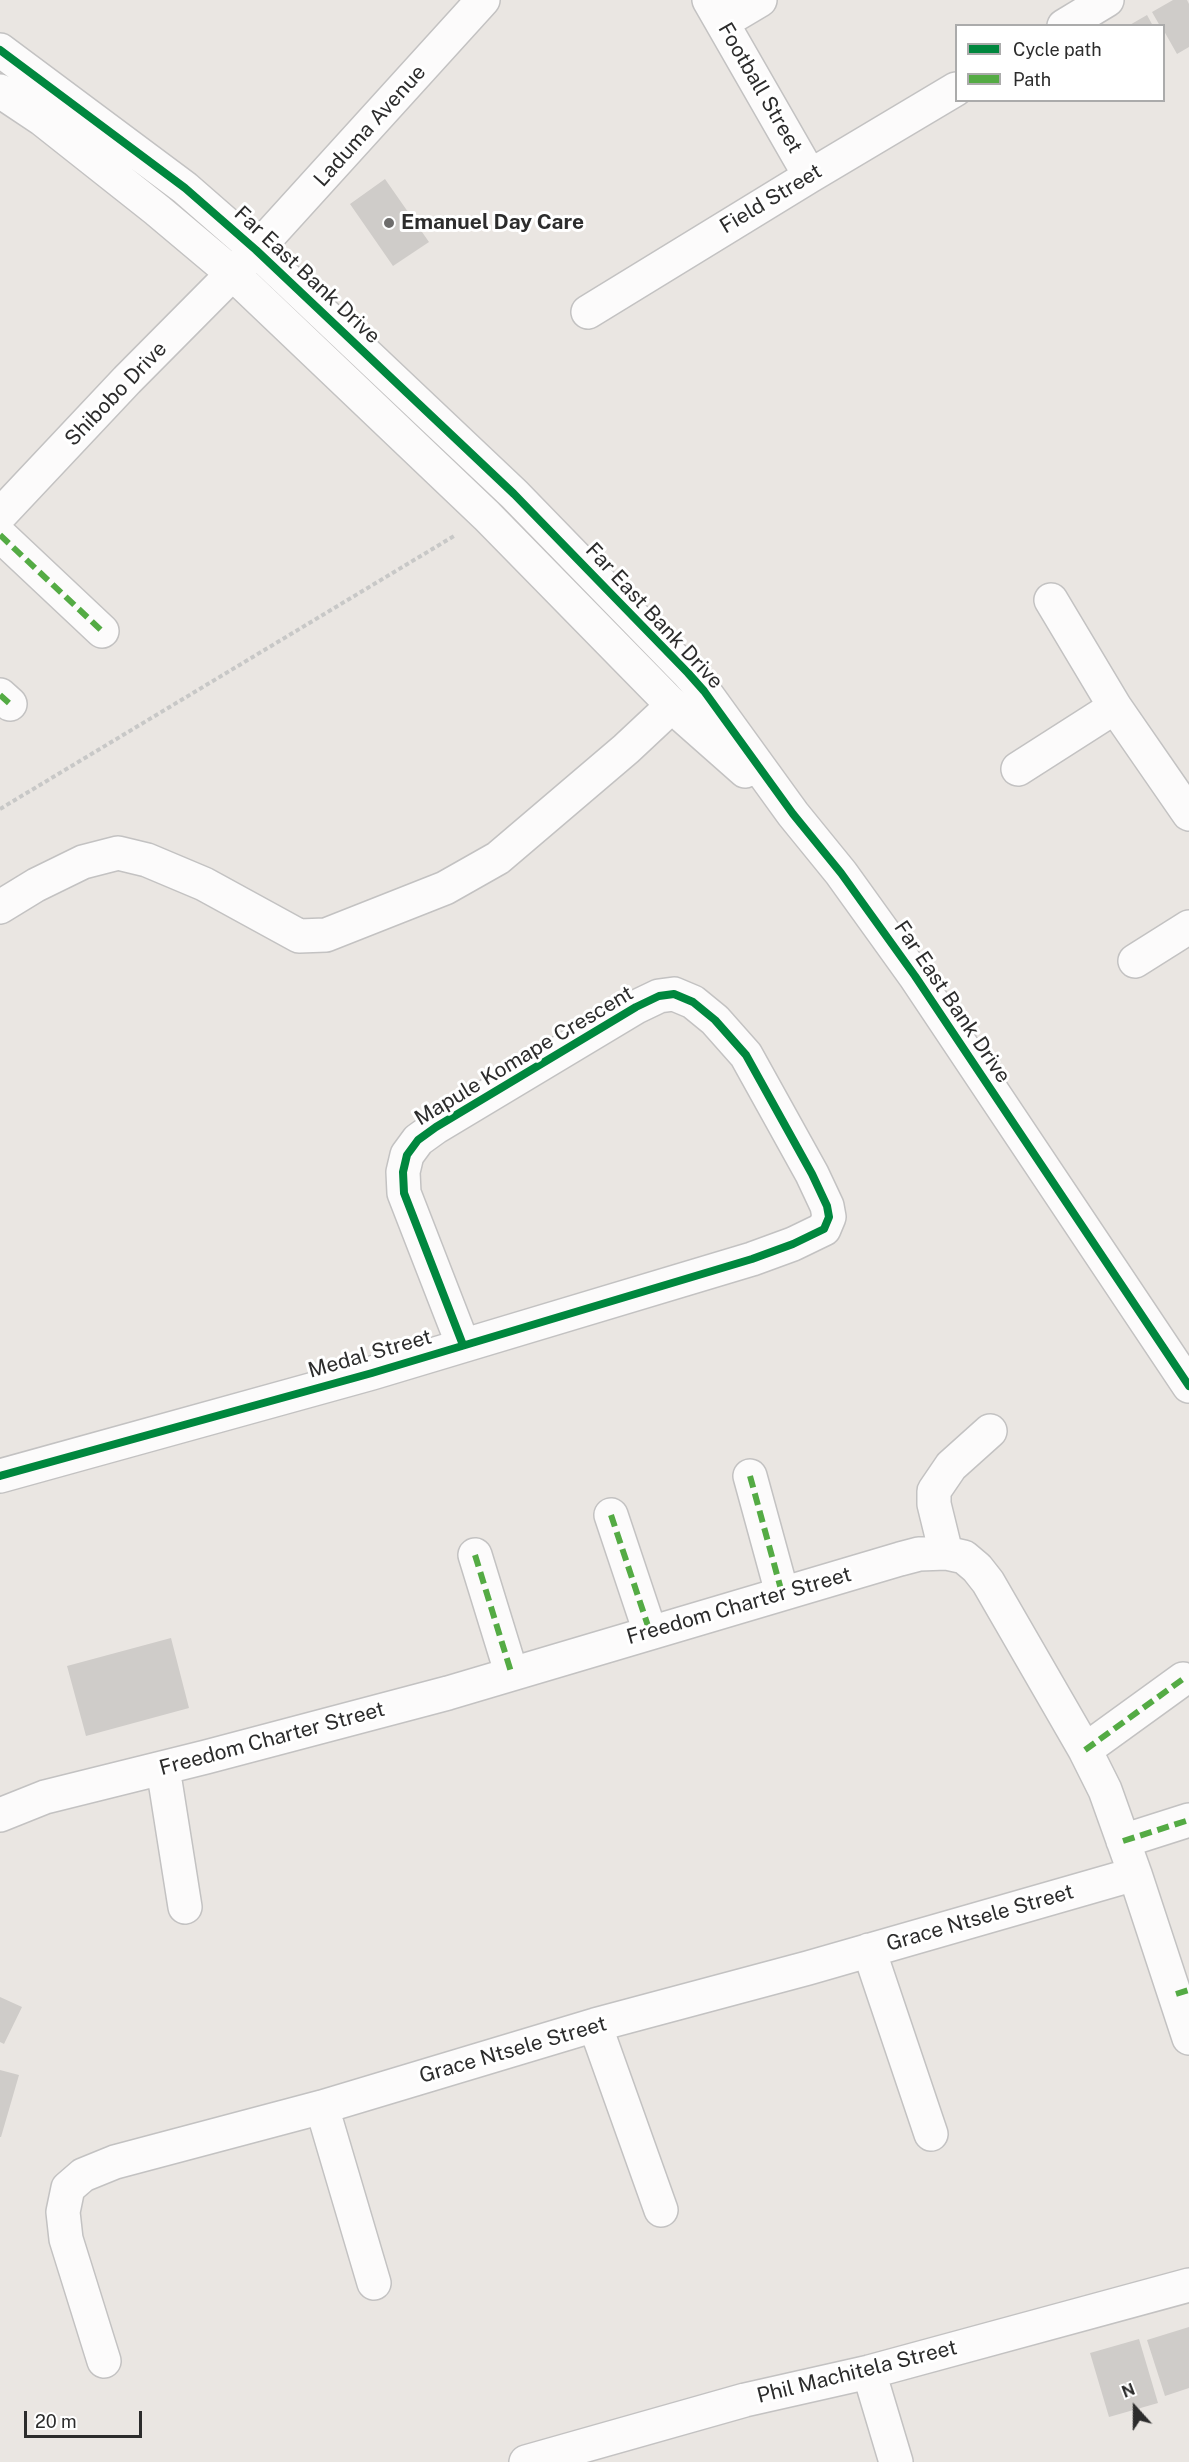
<!DOCTYPE html>
<html>
<head>
<meta charset="utf-8">
<style>
  body { margin:0 }
  #map { position:relative; width:1189px; height:2462px; overflow:hidden; background:#eae6e2; font-family:"Public Sans",sans-serif }
  canvas { display:block }
  .legend { position:absolute; left:955px; top:24px; width:210px; height:78px; box-sizing:border-box; background:#fff; border:2px solid #ababab; margin:0; padding:8px 10px; list-style:none; font-size:18px; color:#2c2c2c }
  .legend li { display:flex; align-items:center; gap:12px; height:30px }
  .legend b { width:30px; border:2px solid #ababab }
  .north { position:absolute; left:1105px; top:2378px; width:60px; height:60px; -webkit-text-stroke:4px #fff; paint-order:stroke; rotate:339deg; font-size:16px; font-weight:700; line-height:24px; text-align:center; color:#2c2c2c }
  .north::after { content:''; display:block; margin:auto; width:21px; height:27px; background:#2c2c2c; clip-path:polygon(50% 0,100% 100%,50% 72%,0 100%) }
  .scale { position:absolute; left:24px; top:2411px; width:118px; height:27px; box-sizing:border-box; border:3px solid #2c2c2c; border-top:0; padding-left:8px; font-size:18px; line-height:21px; white-space:nowrap; color:#2c2c2c; -webkit-text-stroke:4px #fff; paint-order:stroke }
</style>
</head>
<body>
<div id="map">
<canvas width="1189" height="2462"></canvas>
<ul class="legend">
<li><b style="height:8px;background:#00873e"></b>Cycle path</li>
<li><b style="height:8px;background:#54ab44"></b>Path</li>
</ul>
<div class="north">N</div>
<div class="scale">20 m</div>
</div>
<script>
const ctx = document.querySelector('canvas').getContext('2d');
ctx.lineJoin = 'round';
function fillPath(path, color) {
  ctx.fillStyle = color;
  ctx.fill(path, 'evenodd');
}
function toPath(rows) {
  const path = new Path2D();
  for (const r of rows) {
    path.moveTo(r[0], r[1]);
    for (let i = 2; i < r.length; i += 2) path.lineTo(r[i], r[i + 1]);
  }
  return path;
}
function trace(path, color, width, dash) {
  ctx.strokeStyle = color;
  ctx.lineWidth = width;
  ctx.lineCap = dash ? 'butt' : 'round';
  ctx.setLineDash(dash || []);
  ctx.stroke(path);
}
function label(font, color, halo, rows, align = 'center') {
  ctx.font = font + ' "Public Sans",sans-serif';
  ctx.lineWidth = 6;
  ctx.setLineDash([]);
  ctx.textBaseline = 'middle';
  ctx.strokeStyle = halo;
  ctx.fillStyle = color;
  for (const [text, x, y, turn = 0] of rows) {
    ctx.save();
    ctx.translate(x, y);
    ctx.rotate((+turn || 0) * Math.PI / 180);
    ctx.textAlign = isNaN(turn) ? turn : align;
    if (halo) ctx.strokeText(text, 0, 0);
    ctx.fillText(text, 0, 0);
    ctx.restore();
  }
}
const building = toPath([
  [1173,0,1187,0,1189,4,1189,47,1177,54,1164,31,1164,26,1160,26,1152,12],
  [1147,15,1153,26,1128,26],
  [385,179,429,242,393,266,350,204],
  [171,1638,189,1708,86,1736,67,1666],
  [0,1997,22,2007,4,2044,0,2042],
  [0,2070,19,2075,1,2137,0,2137],
  [1189,2327,1189,2388,1165,2396,1147,2340],
  [1139,2339,1158,2403,1109,2417,1090,2353]
]);
const path = toPath([
  [0,809,454,536]
]);
const street = toPath([
  [709,0,810,176],
  [723,22,760,0],
  [1064,26,1107,0],
  [588,312,810,176,956,89],
  [0,515,127,380,256,250,483,0],
  [0,535,102,631],
  [1051,600,1115,707,1189,814],
  [0,695,10,704],
  [1018,769,1115,707],
  [0,907,36,885,83,862,118,853,147,860,204,884,299,936,326,935,445,888,498,858,626,749,673,705],
  [1135,961,1189,927],
  [0,1476,372,1373,752,1259,793,1244,824,1229,829,1217,827,1206,812,1174,746,1055,715,1020,693,1002,674,994,659,996,636,1007,436,1127,418,1140,407,1155,403,1172,404,1193,463,1345],
  [750,1476,782,1593],
  [611,1515,650,1632],
  [946,1553,934,1504,934,1491,951,1466,990,1431],
  [475,1555,511,1672],
  [1085,1750,1183,1679],
  [163,1768,185,1907],
  [0,1815,45,1797,206,1757,448,1693,900,1559,919,1554,946,1553,964,1557,977,1568,988,1582,1085,1750,1105,1790,1135,1874,1189,2038],
  [1123,1841,1189,1820],
  [869,1950,931,2134],
  [595,2025,661,2210],
  [322,2107,374,2283],
  [104,2361,66,2239,63,2212,68,2188,83,2175,115,2162,322,2107,595,2025,808,1968,1135,1874],
  [869,2372,896,2462],
  [526,2462,745,2400,869,2372,1189,2285]
]);
const secondary = toPath([
  [0,50,185,188,256,250,514,494,688,673,704,691,793,814,841,873,915,976,1189,1386],
  [0,91,42,119,157,210,232,273,487,516,685,718,745,771]
]);
const quiet = toPath([
  [0,535,102,631],
  [0,695,10,704],
  [750,1476,782,1593],
  [611,1515,650,1632],
  [475,1555,511,1672],
  [1085,1750,1183,1679],
  [1123,1841,1189,1820],
  [1176,1994,1189,1990]
]);
const cycleway = toPath([
  [0,50,185,188,256,250,514,494,688,673,704,691,793,814,841,873,915,976,1189,1386],
  [0,1476,372,1373,752,1259,793,1244,824,1229,829,1217,827,1206,812,1174,746,1055,715,1020,693,1002,674,994,659,996,636,1007,436,1127,418,1140,407,1155,403,1172,404,1193,463,1345]
]);
const markers = [
  [389,223,6,"#6e6d6c"]
];
const streetNames = [
  ["Football Street",760,88,60],
  ["Laduma Avenue",370,126,-48],
  ["Field Street",771,199,-31],
  ["Far East Bank Drive",307,275,43],
  ["Shibobo Drive",116,394,-46],
  ["Far East Bank Drive",654,616,47],
  ["Far East Bank Drive",952,1002,56],
  ["Mapule Komape Crescent",524,1056,-31],
  ["Medal Street",370,1354,-16],
  ["Freedom Charter Street",739,1606,-16],
  ["Freedom Charter Street",272,1739,-15],
  ["Grace Ntsele Street",980,1918,-16],
  ["Grace Ntsele Street",513,2050,-16],
  ["Phil Machitela Street",857,2372,-14]
];
const poiNames = [
  ["Emanuel Day Care",401,223]
];
fillPath(building, '#cfccc9');
trace(street, '#c3c2c2', 36);
trace(secondary, '#c3c2c2', 36);
trace(path, '#c8c8c7', 4, [4.5, 3]);
trace(street, '#fcfbfb', 33);
trace(secondary, '#fcfbfb', 33);
trace(quiet, '#54ab44', 6, [12, 6]);
trace(cycleway, '#00873e', 8);
for (const [x, y, r, color] of markers) {
  const dot = new Path2D();
  dot.arc(x, y, r, 0, 2 * Math.PI);
  ctx.fillStyle = color;
  ctx.fill(dot);
  trace(dot, '#fff', 2);
}
label('21px', '#2c2c2c', '#fff', streetNames);
label('bold 21px', '#2c2c2c', '#fff', poiNames, 'left');
</script>
</body>
</html>
